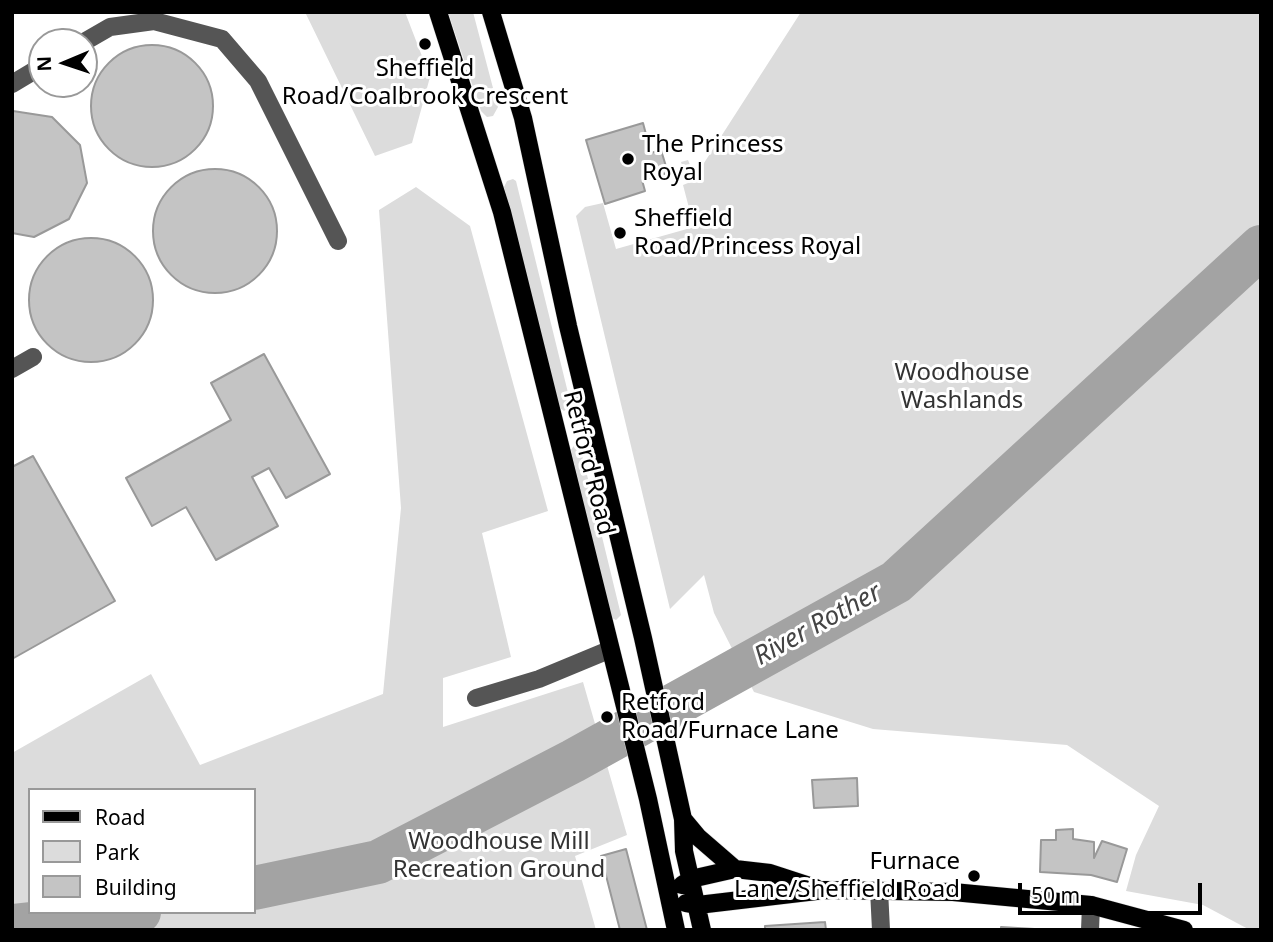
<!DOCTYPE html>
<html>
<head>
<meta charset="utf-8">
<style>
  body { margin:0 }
  #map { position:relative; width:1273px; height:942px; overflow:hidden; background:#fff; font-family:"Noto Sans",sans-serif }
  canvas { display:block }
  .frame { position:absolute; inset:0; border:14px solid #000; pointer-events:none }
  .legend { position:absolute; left:28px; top:788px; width:228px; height:126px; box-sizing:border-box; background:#fff; border:2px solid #999; margin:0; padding:9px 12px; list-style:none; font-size:21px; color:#000 }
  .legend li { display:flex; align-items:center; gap:14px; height:35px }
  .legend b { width:35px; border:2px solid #999 }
  .north { position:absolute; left:28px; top:28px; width:70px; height:70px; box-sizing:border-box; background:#fff; border:2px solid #999; border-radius:50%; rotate:268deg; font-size:19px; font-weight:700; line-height:28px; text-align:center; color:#000 }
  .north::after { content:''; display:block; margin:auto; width:24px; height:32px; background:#000; clip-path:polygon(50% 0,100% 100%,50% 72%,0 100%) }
  .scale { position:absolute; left:1018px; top:883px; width:184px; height:32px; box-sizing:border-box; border:4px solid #000; border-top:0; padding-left:9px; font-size:21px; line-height:24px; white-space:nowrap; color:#000; -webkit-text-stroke:5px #fff; paint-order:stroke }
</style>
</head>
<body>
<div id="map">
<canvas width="1273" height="942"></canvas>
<div class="frame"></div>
<ul class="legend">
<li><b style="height:9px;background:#000"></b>Road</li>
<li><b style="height:19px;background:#dcdcdc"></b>Park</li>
<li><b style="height:19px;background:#c4c4c4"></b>Building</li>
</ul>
<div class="north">N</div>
<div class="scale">50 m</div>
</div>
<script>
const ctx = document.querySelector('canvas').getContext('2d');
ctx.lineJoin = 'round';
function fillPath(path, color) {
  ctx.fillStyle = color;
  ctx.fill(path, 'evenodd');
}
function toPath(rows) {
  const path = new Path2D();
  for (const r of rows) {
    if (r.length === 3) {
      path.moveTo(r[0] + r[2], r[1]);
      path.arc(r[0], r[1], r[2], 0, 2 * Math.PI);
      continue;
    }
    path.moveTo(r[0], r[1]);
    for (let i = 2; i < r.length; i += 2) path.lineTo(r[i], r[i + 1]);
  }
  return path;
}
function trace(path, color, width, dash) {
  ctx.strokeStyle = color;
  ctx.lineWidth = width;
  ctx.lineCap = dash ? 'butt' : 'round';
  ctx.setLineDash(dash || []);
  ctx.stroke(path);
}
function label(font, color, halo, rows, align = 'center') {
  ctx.font = font + ' "Noto Sans",sans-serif';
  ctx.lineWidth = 6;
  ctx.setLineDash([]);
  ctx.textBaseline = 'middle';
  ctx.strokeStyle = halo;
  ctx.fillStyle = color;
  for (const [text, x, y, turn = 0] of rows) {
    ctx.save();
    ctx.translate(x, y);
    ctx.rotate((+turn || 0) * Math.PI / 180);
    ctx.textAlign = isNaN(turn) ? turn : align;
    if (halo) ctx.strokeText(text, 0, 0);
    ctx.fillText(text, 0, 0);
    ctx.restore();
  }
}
const green = toPath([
  [305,12,405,12,430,77,412,143,375,156],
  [448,12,473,12,498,107,493,116,487,117,481,111],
  [801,12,1261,12,1261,930,1250,930,1203,905,1126,891,1136,855,1159,806,1067,745,873,729,754,692,714,613,704,575,670,609,576,216,585,207,603,203,616,249,694,227,683,185,688,183,681,162,688,160,695,177],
  [513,179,516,181,571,405,564,411,560,408,504,187,507,181],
  [416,187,470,226,548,511,482,533,511,657,443,678,443,727,583,682,627,835,575,856,596,930,12,930,12,753,151,674,200,765,383,694,401,508,379,210],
  [30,790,254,790,254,912,30,912],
  [575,444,580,446,621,615,616,620,610,617,571,450]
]);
const river = toPath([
  [254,888,378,862,573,761,896,582,1261,247],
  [12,926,139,912]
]);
const building = toPath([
  [152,106,61],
  [13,111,52,117,80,145,87,183,69,219,34,237,12,233,13,111],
  [643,123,651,153,661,150,668,173,642,180,645,191,605,204,586,140,643,123],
  [215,231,62],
  [91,300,62],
  [264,354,330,474,286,498,269,468,252,477,278,526,216,560,186,507,152,526,126,478,231,420,211,383,264,354],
  [33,456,115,601,12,659,12,467,33,456],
  [857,778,858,806,814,808,812,780,857,778],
  [1073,829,1073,839,1094,842,1094,858,1102,841,1127,849,1117,882,1091,875,1040,872,1041,840,1056,840,1056,830,1073,829],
  [626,849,647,930,620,930,601,856,626,849],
  [825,922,826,930,765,930,765,926,825,922],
  [1001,927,1051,930,1001,930,1001,927]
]);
const minor = toPath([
  [84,42,110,27,154,21,222,39,258,81,338,241],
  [12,84,42,66],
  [12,369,33,357],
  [476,698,539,679,609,650],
  [879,890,881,930],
  [1090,930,1091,905]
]);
const major = toPath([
  [438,12,502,212,648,799,676,930],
  [491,12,523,118,568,326,643,638,683,819,684,851,702,930],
  [683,819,698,837,735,869],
  [682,885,691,879,735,869,770,873,816,888],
  [686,903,698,905,825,890,953,892,1091,905,1184,930]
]);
const markers = [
  [425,44,7,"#000"],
  [628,159,7,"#000"],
  [620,233,7,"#000"],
  [607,717,7,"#000"],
  [974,876,7,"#000"]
];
const poiNames = [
  ["Sheffield",425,69,"center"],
  ["Road/Coalbrook Crescent",425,97,"center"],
  ["The Princess",642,145],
  ["Royal",642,173],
  ["Sheffield",634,219],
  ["Road/Princess Royal",634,247],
  ["Retford",621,703],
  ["Road/Furnace Lane",621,731],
  ["Furnace",960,862,"right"],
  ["Lane/Sheffield Road",960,890,"right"]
];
const parkNames = [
  ["Woodhouse",962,373],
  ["Washlands",962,401],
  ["Woodhouse Mill",499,842],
  ["Recreation Ground",499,870]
];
const streetNames = [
  ["Retford Road",588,463,76]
];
const waterNames = [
  ["River Rother",818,625,-29]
];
fillPath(green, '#dcdcdc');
trace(river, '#a3a3a3', 44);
fillPath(building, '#c4c4c4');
trace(building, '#999', 2);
trace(major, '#dbdbdb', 19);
trace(minor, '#555', 18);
trace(major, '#000', 18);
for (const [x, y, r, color] of markers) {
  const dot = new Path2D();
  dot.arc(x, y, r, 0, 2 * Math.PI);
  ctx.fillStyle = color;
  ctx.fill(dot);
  trace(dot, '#fff', 2.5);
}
label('24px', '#000', '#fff', poiNames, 'left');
label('24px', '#333', '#fff', parkNames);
label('24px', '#000', '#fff', streetNames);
label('italic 26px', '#444', '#fff', waterNames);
</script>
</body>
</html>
